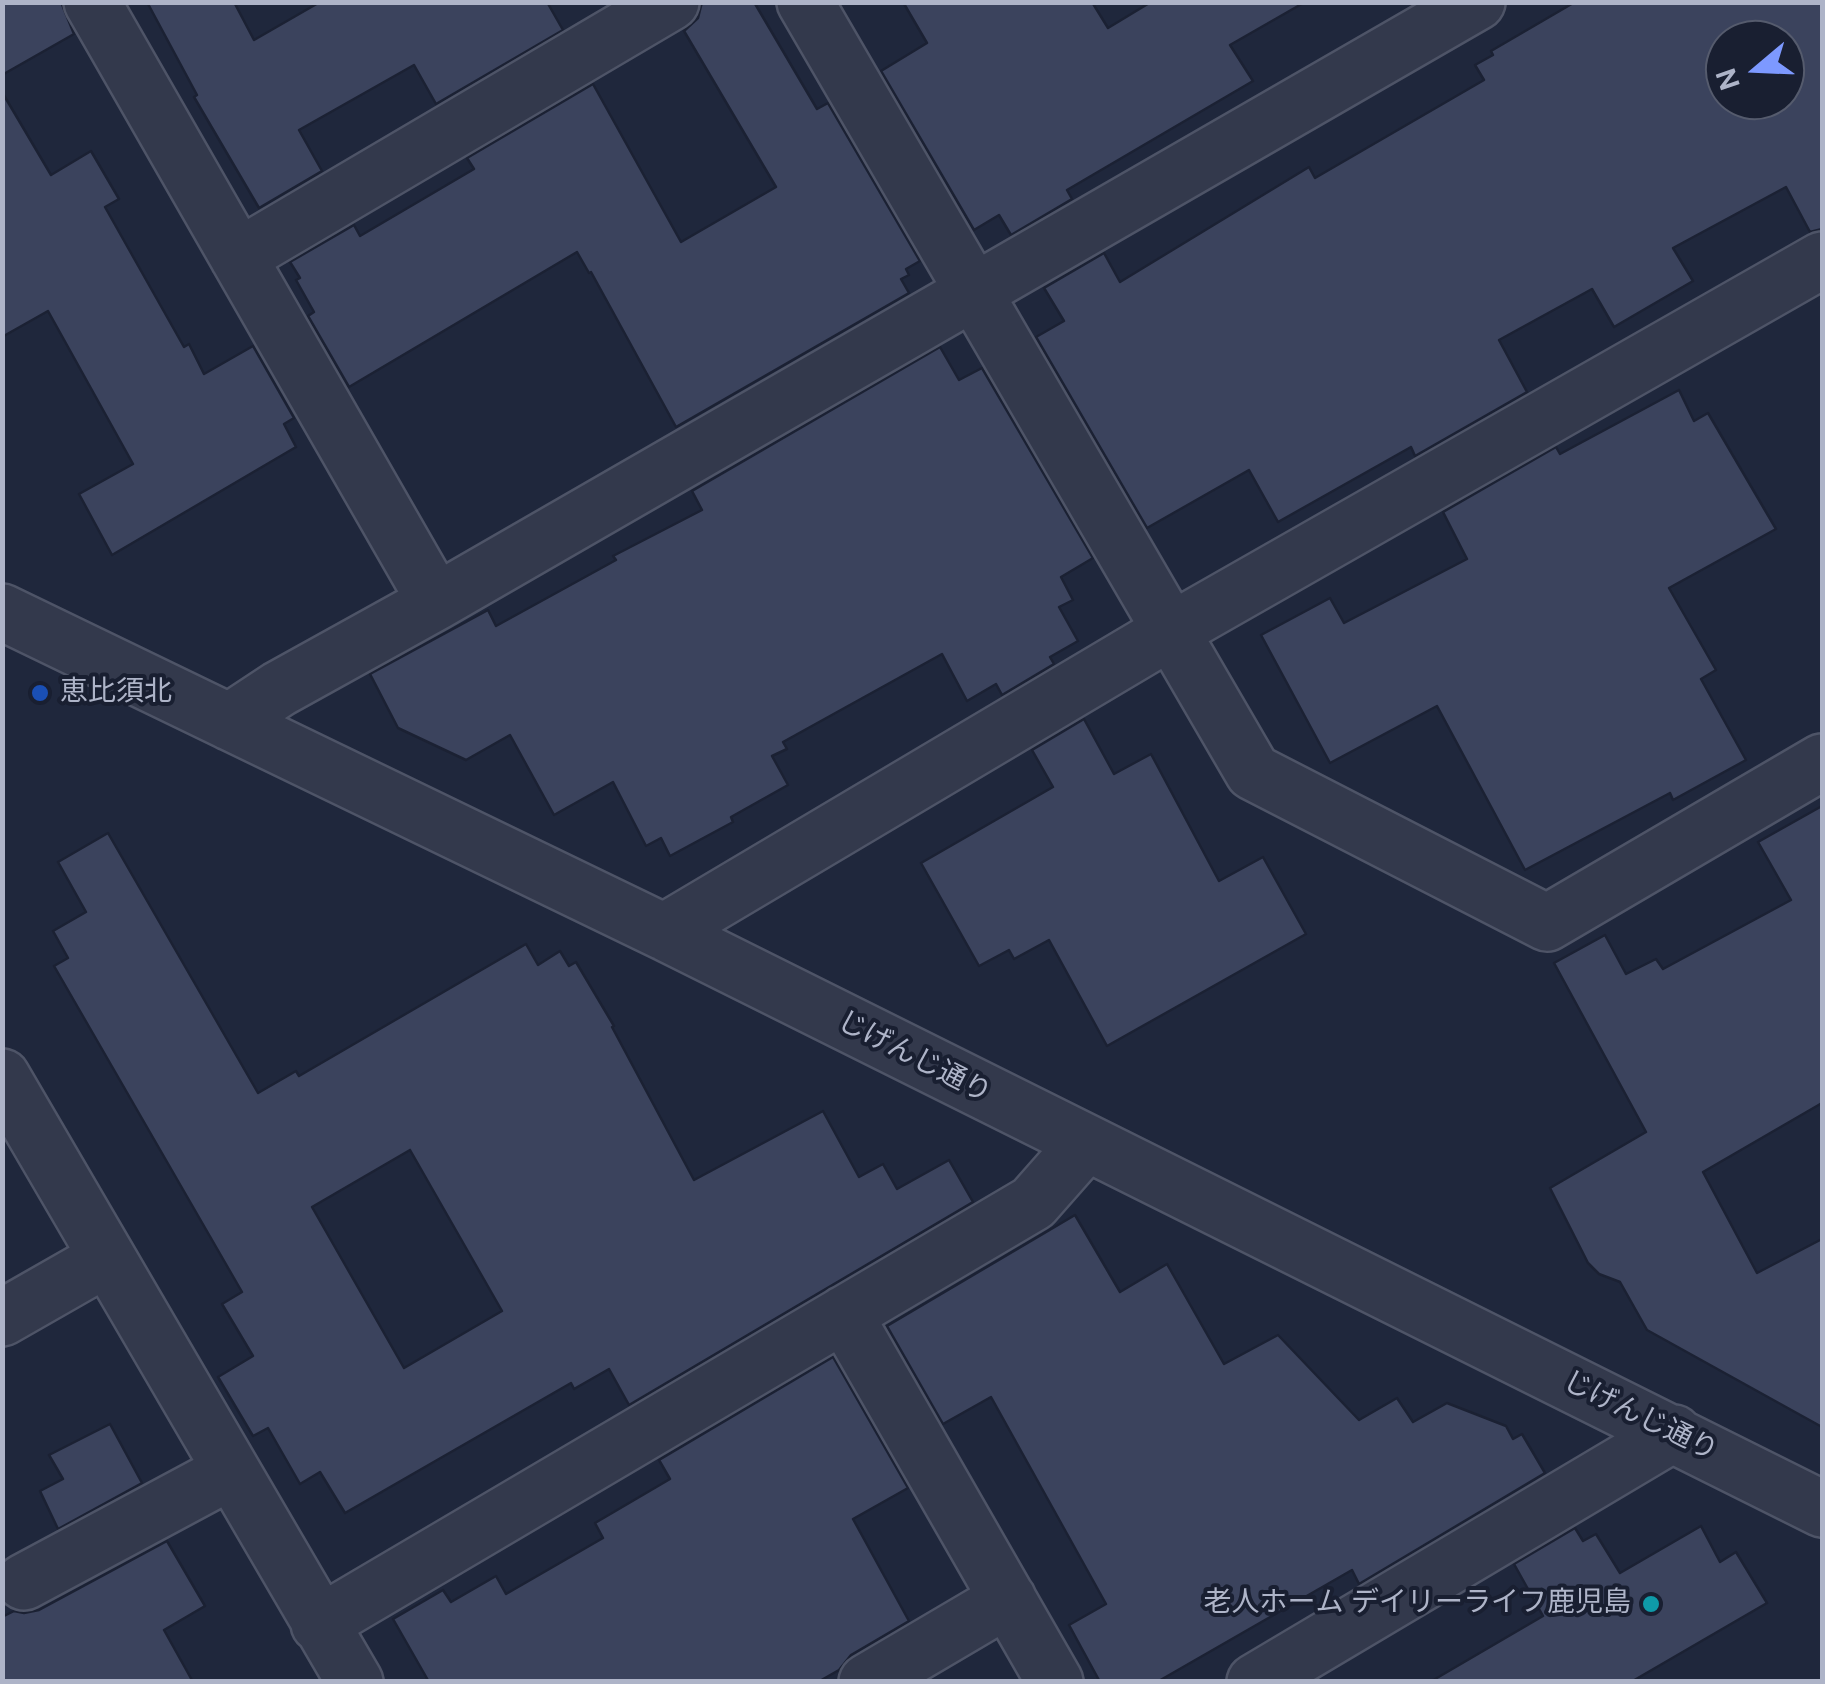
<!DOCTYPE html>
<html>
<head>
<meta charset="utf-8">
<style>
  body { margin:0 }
  #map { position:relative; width:1825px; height:1684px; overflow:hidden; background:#1f273c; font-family:"DM Sans",sans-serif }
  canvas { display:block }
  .frame { position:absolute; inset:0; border:5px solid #aeb4c8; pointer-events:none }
  .north { position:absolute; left:1705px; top:20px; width:100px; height:100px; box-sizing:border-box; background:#191f31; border:2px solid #555b6d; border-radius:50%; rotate:251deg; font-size:28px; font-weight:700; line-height:40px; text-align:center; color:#aeb4c8 }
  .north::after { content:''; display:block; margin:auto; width:35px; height:45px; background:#7d99ff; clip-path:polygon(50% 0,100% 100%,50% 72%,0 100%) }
</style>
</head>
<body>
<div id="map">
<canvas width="1825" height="1684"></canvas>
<div class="frame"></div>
<div class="north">N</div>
</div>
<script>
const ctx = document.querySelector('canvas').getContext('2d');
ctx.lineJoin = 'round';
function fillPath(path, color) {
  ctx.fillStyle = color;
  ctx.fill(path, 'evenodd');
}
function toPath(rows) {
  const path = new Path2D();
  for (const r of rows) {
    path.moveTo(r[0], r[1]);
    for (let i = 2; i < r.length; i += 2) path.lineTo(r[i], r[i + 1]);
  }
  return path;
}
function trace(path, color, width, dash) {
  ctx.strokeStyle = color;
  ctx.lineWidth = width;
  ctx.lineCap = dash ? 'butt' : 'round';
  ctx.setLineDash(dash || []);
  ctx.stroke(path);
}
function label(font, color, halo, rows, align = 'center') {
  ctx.font = font + ' "DM Sans","Noto Sans JP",sans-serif';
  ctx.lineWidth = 8;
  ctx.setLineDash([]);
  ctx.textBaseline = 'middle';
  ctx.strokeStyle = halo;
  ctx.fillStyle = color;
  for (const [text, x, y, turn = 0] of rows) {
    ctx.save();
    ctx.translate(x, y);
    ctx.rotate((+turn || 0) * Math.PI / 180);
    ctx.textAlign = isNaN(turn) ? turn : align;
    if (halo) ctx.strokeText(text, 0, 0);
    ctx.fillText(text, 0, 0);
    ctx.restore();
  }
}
const building = toPath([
  [2,2,61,2,74,34,2,75,2,2],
  [147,2,234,2,254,40,320,2,547,2,563,30,436,104,414,65,299,130,322,171,259,208,194,97,197,95,147,2],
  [702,2,754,2,817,109,828,103,920,261,906,269,909,275,901,279,909,293,676,427,591,272,589,273,577,252,349,387,308,316,314,312,296,280,300,278,290,262,354,225,360,236,474,169,467,158,593,84,681,242,776,187,684,31,698,18,702,2],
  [903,2,1092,2,1108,28,1151,2,1305,2,1230,45,1253,81,1067,190,1072,199,1011,235,999,215,974,230,881,71,927,43,903,2],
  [1575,2,1822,2,1822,229,1810,232,1786,187,1673,248,1693,281,1614,327,1592,289,1499,340,1527,392,1415,456,1411,447,1278,522,1249,470,1147,528,1036,337,1064,321,1044,288,1104,253,1120,282,1309,167,1315,178,1484,80,1475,65,1493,55,1491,51,1575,2],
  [1725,40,1785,40,1785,100,1725,100,1725,40],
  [2,92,51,175,91,151,119,199,105,207,184,347,189,344,204,374,253,346,294,418,284,424,296,447,112,555,79,494,133,464,48,311,2,337,2,92],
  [940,347,959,380,982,368,1093,558,1061,577,1073,600,1059,607,1078,641,1050,657,1054,664,1002,695,996,684,967,701,942,654,783,742,787,749,772,756,788,785,731,817,733,822,670,856,661,838,646,846,613,782,554,815,510,735,466,760,398,728,370,674,488,610,496,626,616,560,613,556,702,510,692,491,940,347],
  [1679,390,1694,421,1708,413,1776,529,1669,588,1716,670,1701,679,1746,760,1673,800,1670,793,1525,870,1437,706,1330,763,1261,635,1330,598,1344,623,1467,559,1443,512,1556,447,1560,454,1679,390],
  [1084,719,1114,774,1151,754,1219,881,1263,857,1306,934,1107,1046,1049,940,1014,959,1009,950,979,966,921,863,1053,787,1032,750,1084,719],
  [1822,806,1822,1103,1703,1172,1757,1273,1822,1239,1822,1427,1647,1330,1620,1282,1599,1274,1588,1263,1550,1188,1646,1132,1554,963,1605,935,1626,974,1656,959,1663,969,1791,900,1758,842,1822,806],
  [108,833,258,1093,296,1071,299,1076,526,944,538,965,560,951,569,966,576,962,614,1026,612,1027,694,1180,823,1111,859,1177,883,1164,897,1189,949,1160,973,1202,629,1405,609,1369,574,1389,571,1383,345,1513,320,1472,300,1484,268,1428,253,1436,218,1377,253,1356,222,1304,242,1292,54,966,68,958,53,931,86,912,58,862,108,833],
  [410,1150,502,1311,404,1368,312,1207,410,1150],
  [1075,1215,1120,1292,1167,1264,1224,1364,1278,1335,1359,1420,1397,1398,1413,1422,1447,1403,1506,1426,1513,1439,1522,1434,1545,1473,1359,1584,1352,1570,1157,1682,1100,1682,1069,1625,1106,1604,991,1397,943,1424,887,1326,1075,1215],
  [833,1357,908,1488,853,1519,909,1621,851,1655,839,1670,818,1682,429,1682,393,1619,443,1590,451,1602,496,1576,506,1594,603,1538,595,1523,670,1479,659,1460,833,1357],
  [110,1424,142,1483,58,1529,40,1491,63,1479,49,1455,110,1424],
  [1701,1526,1720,1562,1736,1552,1767,1603,1631,1682,1430,1682,1543,1616,1514,1564,1575,1528,1583,1541,1596,1534,1620,1573,1701,1526],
  [167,1541,205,1606,164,1630,193,1682,2,1682,2,1617,14,1611,24,1613,39,1610,167,1541]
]);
const minor = toPath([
  [92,2,436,602],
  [805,2,1253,772,1547,923,1822,762],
  [238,257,671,2],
  [2,612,664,932,1822,1509],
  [229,722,279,689,436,602,1477,2],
  [664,932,1171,631,1822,260],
  [2,1077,355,1682],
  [844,1314,1055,1682],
  [2,1318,107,1258],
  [24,1582,231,1471],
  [319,1624,1033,1203,1085,1144],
  [867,1682,1008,1599],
  [1255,1682,1674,1433]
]);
const markers = [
  [40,693,10,"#1a4fb4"],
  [1651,1604,10,"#0f9aa8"]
];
const poiNames = [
  ["恵比須北",60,693],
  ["老人ホーム デイリーライフ鹿児島",1631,1604,"right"]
];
const streetNames = [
  ["じげんじ通り",914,1058,27],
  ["じげんじ通り",1640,1417,26]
];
fillPath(building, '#3b435d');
trace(building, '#1b2133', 2.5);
trace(minor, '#4e5467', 60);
trace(minor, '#33394c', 55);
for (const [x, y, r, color] of markers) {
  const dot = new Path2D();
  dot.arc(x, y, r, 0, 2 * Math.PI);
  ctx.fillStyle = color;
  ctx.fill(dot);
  trace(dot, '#191f31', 4);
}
label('28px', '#aeb4c8', '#191f31', poiNames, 'left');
label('28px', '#aeb4c8', '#191f31', streetNames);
</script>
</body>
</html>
